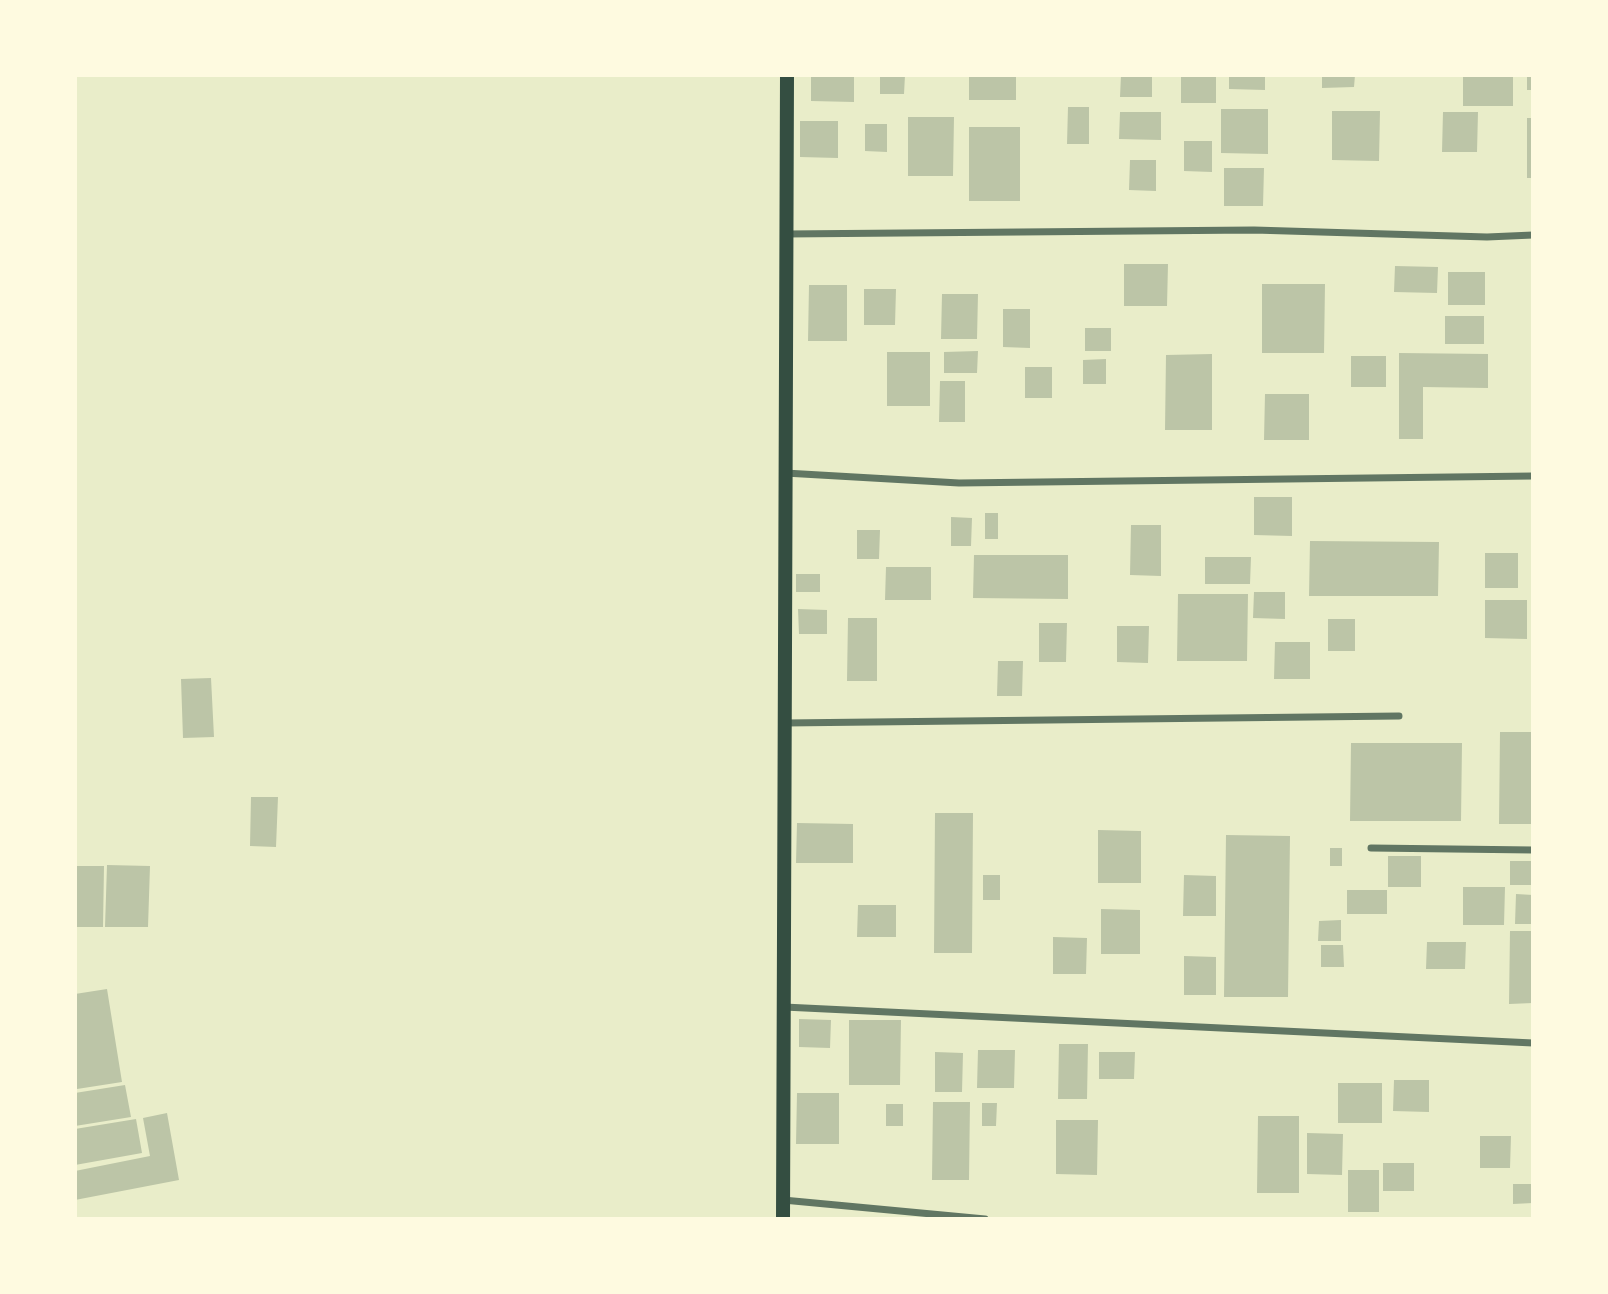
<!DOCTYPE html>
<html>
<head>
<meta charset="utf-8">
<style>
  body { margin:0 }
  #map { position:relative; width:1608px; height:1294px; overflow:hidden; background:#e9edc9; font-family:Arial,sans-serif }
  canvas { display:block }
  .frame { position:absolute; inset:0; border:77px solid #fefae0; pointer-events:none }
</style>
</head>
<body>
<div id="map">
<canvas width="1608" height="1294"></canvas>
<div class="frame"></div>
</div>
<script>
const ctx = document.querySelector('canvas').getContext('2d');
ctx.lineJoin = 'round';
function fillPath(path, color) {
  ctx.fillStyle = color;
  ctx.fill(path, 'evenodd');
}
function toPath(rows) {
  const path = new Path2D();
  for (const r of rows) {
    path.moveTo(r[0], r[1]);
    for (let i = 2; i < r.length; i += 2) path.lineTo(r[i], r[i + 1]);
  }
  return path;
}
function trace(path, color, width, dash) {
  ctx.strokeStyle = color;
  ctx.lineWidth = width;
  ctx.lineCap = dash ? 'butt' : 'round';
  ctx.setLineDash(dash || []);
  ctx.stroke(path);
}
const building = toPath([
  [811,75,854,75,854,102,811,101],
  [880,75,905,75,904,94,880,94],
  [969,75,1016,75,1016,100,969,100],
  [1121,75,1152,75,1152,97,1120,97],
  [1181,75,1216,75,1216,103,1181,103],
  [1229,75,1265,75,1265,90,1229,89],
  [1322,75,1355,75,1354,87,1322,88],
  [1463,75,1513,75,1513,106,1463,106],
  [1527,75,1533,75,1533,90,1527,90],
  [1068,107,1089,107,1089,144,1067,144],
  [1221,109,1268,109,1268,154,1221,153],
  [1332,111,1380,111,1379,161,1332,160],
  [1120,112,1161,112,1161,140,1119,139],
  [1443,112,1478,112,1477,152,1442,152],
  [908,117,954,117,953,176,908,176],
  [1527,118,1533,118,1533,178,1527,178],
  [800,121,838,121,838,158,800,157],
  [865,124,887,124,887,152,865,151],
  [969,127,1020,127,1020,201,969,201],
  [1184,141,1212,141,1212,172,1184,171],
  [1130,160,1156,160,1156,191,1129,190],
  [1224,168,1264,168,1263,206,1224,206],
  [1124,264,1168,264,1167,306,1124,306],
  [1395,266,1438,267,1437,293,1394,292],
  [1448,272,1485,272,1485,305,1448,305],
  [1262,284,1325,284,1324,353,1262,353],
  [809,285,847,285,847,341,808,341],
  [864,289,896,289,895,325,864,325],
  [942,294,978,294,977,339,941,339],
  [1003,309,1030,309,1030,348,1003,347],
  [1445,316,1484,316,1484,344,1445,344],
  [1085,328,1111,328,1111,351,1085,351],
  [978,351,977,373,944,373,944,352],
  [887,352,930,352,930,406,887,406],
  [1399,353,1488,354,1488,388,1423,387,1423,439,1399,439],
  [1212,354,1212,430,1165,430,1166,355],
  [1351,356,1386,356,1386,387,1351,387],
  [1106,359,1106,384,1083,384,1083,360],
  [1025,367,1052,367,1052,398,1025,398],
  [940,381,965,381,965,422,939,422],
  [1265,394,1309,394,1309,440,1264,440],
  [1254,497,1292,497,1292,536,1254,535],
  [985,513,998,513,998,539,985,539],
  [951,517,972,518,971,546,951,546],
  [1131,525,1161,525,1161,576,1130,575],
  [857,530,880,530,879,559,857,559],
  [1310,541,1439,542,1438,596,1309,596],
  [1485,553,1518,553,1518,588,1485,588],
  [974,555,1068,555,1068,599,973,598],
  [1205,557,1251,557,1250,584,1205,584],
  [886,567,931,567,931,600,885,600],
  [796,574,820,574,820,592,796,592],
  [1254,592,1285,592,1285,619,1253,618],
  [1178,594,1248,594,1247,661,1177,661],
  [1485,600,1527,600,1527,639,1485,638],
  [798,609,827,610,827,634,799,634],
  [848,618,877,618,877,681,847,681],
  [1328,619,1355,619,1355,651,1328,651],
  [1039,623,1067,623,1066,662,1039,662],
  [1117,626,1149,626,1148,663,1117,662],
  [1275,642,1310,642,1310,679,1274,679],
  [998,661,1023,661,1022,696,997,696],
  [211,678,214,737,183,738,181,679],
  [1500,732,1533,732,1533,824,1499,824],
  [1351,743,1462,743,1461,821,1350,821],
  [251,797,278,797,276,847,250,846],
  [935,813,973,813,972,953,934,953],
  [797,823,853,824,853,863,796,863],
  [1098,830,1141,831,1141,883,1098,883],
  [1226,835,1290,836,1288,997,1224,997],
  [1330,848,1342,848,1342,866,1330,866],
  [1388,856,1421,856,1421,887,1388,887],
  [1510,861,1533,861,1533,885,1510,885],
  [107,865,150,866,148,927,105,927],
  [75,866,104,866,103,927,75,927],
  [983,875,1000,875,1000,900,983,900],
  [1184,875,1216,876,1216,916,1183,916],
  [1463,887,1505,887,1504,925,1463,925],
  [1347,890,1387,890,1387,914,1347,914],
  [1516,894,1533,895,1533,924,1515,924],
  [858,905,896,905,896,937,857,937],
  [1101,909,1140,910,1140,954,1101,954],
  [1341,920,1341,941,1318,941,1319,921],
  [1510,931,1533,931,1533,1003,1509,1004],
  [1053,937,1087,938,1086,974,1053,974],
  [1427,942,1466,942,1465,969,1426,969],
  [1321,945,1343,945,1344,967,1321,967],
  [1184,956,1216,957,1216,995,1184,995],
  [107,989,122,1082,77,1089,75,994],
  [799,1019,831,1020,830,1048,799,1047],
  [849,1020,901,1020,900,1085,849,1085],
  [1059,1044,1088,1044,1087,1099,1058,1099],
  [978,1050,1015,1050,1014,1088,977,1088],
  [935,1052,963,1053,962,1092,935,1092],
  [1099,1052,1135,1052,1134,1079,1099,1079],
  [1394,1080,1429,1080,1429,1112,1393,1111],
  [1338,1083,1382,1083,1382,1123,1338,1123],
  [125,1085,131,1117,75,1126,75,1093],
  [797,1093,839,1093,839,1144,796,1144],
  [933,1102,970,1102,969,1180,932,1180],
  [982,1103,997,1103,996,1126,982,1126],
  [886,1104,903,1104,903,1126,886,1126],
  [167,1113,179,1180,75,1200,75,1171,150,1156,143,1118],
  [1258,1116,1299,1116,1299,1193,1257,1193],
  [136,1119,142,1153,75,1165,75,1129],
  [1056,1120,1098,1120,1097,1175,1056,1174],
  [1307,1133,1343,1134,1342,1175,1307,1174],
  [1480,1136,1511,1136,1510,1168,1480,1168],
  [1383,1163,1414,1163,1414,1191,1383,1191],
  [1348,1170,1379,1170,1379,1212,1348,1212],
  [1513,1184,1533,1184,1533,1203,1513,1204]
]);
const minor = toPath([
  [786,234,1254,230,1487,237,1533,235],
  [785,473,959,483,1533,476],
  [785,723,1399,716],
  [1371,848,1533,850],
  [784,1007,1533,1043],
  [783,1200,985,1219]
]);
const secondary = toPath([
  [783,1219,787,75]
]);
fillPath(building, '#bcc5a7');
trace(minor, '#617663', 7);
trace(secondary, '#344e41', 14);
</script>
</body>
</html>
